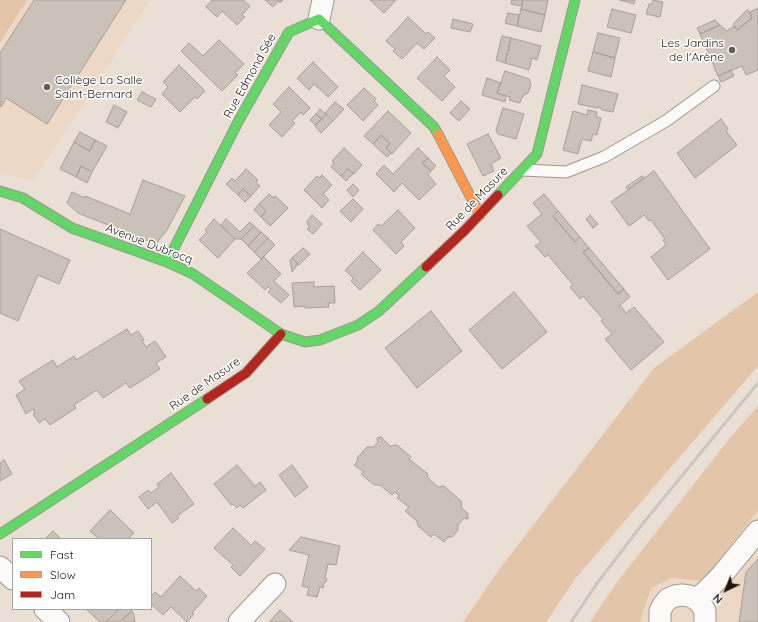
<!DOCTYPE html>
<html>
<head>
<meta charset="utf-8">
<style>
  body { margin:0 }
  #map { position:relative; width:758px; height:622px; overflow:hidden; background:#eadfd4; font-family:Quicksand,sans-serif }
  canvas { display:block }
  .legend { position:absolute; left:12px; top:538px; width:140px; height:72px; box-sizing:border-box; background:#fff; border:1px solid #a5a29f; margin:0; padding:5px 7px; list-style:none; font-size:12px; color:#1d160e }
  .legend li { display:flex; align-items:center; gap:8px; height:20px }
  .legend b { width:20px; border:1px solid #a5a29f }
  .north { position:absolute; left:706px; top:570px; width:40px; height:40px; -webkit-text-stroke:3px #fff; paint-order:stroke; rotate:223deg; font-size:11px; font-weight:700; line-height:16px; text-align:center; color:#1d160e }
  .north::after { content:''; display:block; margin:auto; width:14px; height:18px; background:#1d160e; clip-path:polygon(50% 0,100% 100%,50% 72%,0 100%) }
</style>
</head>
<body>
<div id="map">
<canvas width="758" height="622"></canvas>
<ul class="legend">
<li><b style="height:5px;background:#63d668"></b>Fast</li>
<li><b style="height:5px;background:#ff974d"></b>Slow</li>
<li><b style="height:5px;background:#b3261e"></b>Jam</li>
</ul>
<div class="north">N</div>
</div>
<script>
const ctx = document.querySelector('canvas').getContext('2d');
ctx.lineJoin = 'round';
function fillPath(path, color) {
  ctx.fillStyle = color;
  ctx.fill(path, 'evenodd');
}
function toPath(rows) {
  const path = new Path2D();
  for (const r of rows) {
    path.moveTo(r[0], r[1]);
    for (let i = 2; i < r.length; i += 2) path.lineTo(r[i], r[i + 1]);
  }
  return path;
}
function trace(path, color, width, dash) {
  ctx.strokeStyle = color;
  ctx.lineWidth = width;
  ctx.lineCap = dash ? 'butt' : 'round';
  ctx.setLineDash(dash || []);
  ctx.stroke(path);
}
function label(font, color, halo, rows, align = 'center') {
  ctx.font = font + ' Quicksand,sans-serif';
  ctx.lineWidth = 3;
  ctx.setLineDash([]);
  ctx.textBaseline = 'middle';
  ctx.strokeStyle = halo;
  ctx.fillStyle = color;
  for (const [text, x, y, turn = 0] of rows) {
    ctx.save();
    ctx.translate(x, y);
    ctx.rotate((+turn || 0) * Math.PI / 180);
    ctx.textAlign = isNaN(turn) ? turn : align;
    if (halo) ctx.strokeText(text, 0, 0);
    ctx.fillText(text, 0, 0);
    ctx.restore();
  }
}
const built = toPath([
  [0,0,150,0,34,180,0,174],
  [758,511,758,622,640,622,651,588,671,578,703,581]
]);
const green = toPath([
  [0,0,27,0,0,43],
  [758,292,758,366,575,579,546,622,463,622,498,571,654,368],
  [758,406,758,511,703,581,671,578,651,588,640,622,590,622,617,582,729,439]
]);
const building = toPath([
  [34,0,126,0,47,124,6,98,1,107,0,106,0,53,34,0],
  [212,0,243,0,250,6,242,15,245,17,237,25,222,11,217,17,206,7,212,0],
  [265,0,283,0,280,3,278,1,273,7,265,0],
  [370,0,396,0,384,13,370,0],
  [512,0,523,0,521,6,511,4,512,0],
  [523,0,548,0,545,15,521,9,523,0],
  [620,0,635,0,634,4,620,0],
  [653,0,663,2,660,17,646,14,649,4,652,4,653,0],
  [758,8,758,70,746,75,742,66,718,76,700,34,720,25,727,31,734,26,737,30,752,18,750,12,758,8],
  [521,9,545,15,541,32,517,26,521,9],
  [612,9,636,15,631,33,607,27,612,9],
  [747,10,750,12,752,18,737,30,733,24,747,10],
  [508,13,519,15,517,26,505,23,508,13],
  [408,17,426,34,428,32,435,38,424,49,417,43,402,59,393,51,395,49,386,41,408,17],
  [453,19,473,24,470,32,451,28,453,19],
  [715,20,720,25,700,34,697,28,715,20],
  [598,33,620,38,615,58,593,52,598,33],
  [502,36,511,38,505,63,496,60,502,36],
  [511,38,541,46,537,60,532,58,529,70,505,63,511,38],
  [219,40,244,64,235,73,238,75,222,91,181,51,189,43,203,56,219,40],
  [593,52,615,58,611,77,588,71,593,52],
  [437,57,450,70,444,76,455,87,442,101,417,78,437,57],
  [313,62,338,87,328,97,314,84,309,90,297,78,313,62],
  [179,65,205,91,197,99,195,97,180,112,162,94,168,87,163,82,179,65],
  [731,70,734,76,721,82,718,76,731,70],
  [505,71,529,79,531,85,528,93,524,95,523,97,522,97,520,103,509,100,510,97,497,93,505,71],
  [487,78,501,83,497,93,506,96,505,102,482,95,487,78],
  [582,85,618,94,613,112,602,110,600,107,597,108,578,104,582,85],
  [289,87,310,108,303,115,301,112,292,121,295,123,282,137,269,125,281,112,273,104,289,87],
  [364,88,376,99,374,101,378,105,363,121,347,105,364,88],
  [142,92,156,99,151,107,137,100,142,92],
  [461,101,470,109,459,121,450,113,461,101],
  [335,102,344,109,333,121,325,113,335,102],
  [114,105,127,112,118,128,106,122,114,105],
  [503,108,524,114,516,139,498,134,496,130,503,108],
  [320,109,326,114,322,119,316,114,320,109],
  [588,110,597,112,596,117,601,118,597,135,593,134,591,141,582,139,578,154,563,150,573,111,587,115,588,110],
  [388,111,411,133,392,154,386,148,390,143,381,135,373,144,364,136,388,111],
  [316,114,322,119,315,125,310,120,316,114],
  [326,114,333,121,321,133,315,126,326,114],
  [721,119,728,129,726,131,737,145,695,178,677,153,721,119],
  [80,132,95,140,90,151,74,142,80,132],
  [488,134,501,158,491,164,494,171,483,176,467,144,488,134],
  [381,135,390,143,386,148,391,153,387,157,373,144,381,135],
  [95,140,107,146,92,172,81,166,76,177,60,169,74,142,90,151,95,140],
  [344,148,362,165,354,174,348,169,341,176,331,167,334,163,332,161,344,148],
  [418,148,428,158,422,163,431,171,428,175,436,184,419,200,402,183,394,192,376,174,384,165,393,174,418,148],
  [428,158,436,166,431,171,422,163,428,158],
  [81,166,92,172,87,183,76,177,81,166],
  [246,169,258,180,256,182,260,186,251,196,243,189,238,195,226,184,232,178,235,181,246,169],
  [348,169,353,174,346,181,341,176,348,169],
  [654,171,710,249,668,280,651,257,666,245,663,240,665,239,651,220,649,221,644,215,629,226,611,202,654,171],
  [322,175,332,185,323,194,329,200,322,208,304,190,317,176,319,178,322,175],
  [642,176,644,178,628,190,626,187,642,176],
  [143,180,185,196,167,230,156,244,78,213,67,203,72,192,85,198,85,196,130,214,143,180],
  [353,184,359,190,353,197,347,190,353,184],
  [243,189,251,196,245,202,238,195,243,189],
  [269,194,273,198,275,196,288,208,270,226,261,217,266,211,259,204,269,194],
  [544,194,558,211,553,216,575,242,580,237,589,248,583,252,618,294,624,289,630,297,620,305,626,313,634,307,664,342,631,370,605,339,612,334,601,321,603,319,583,296,580,299,570,287,573,285,548,255,545,257,535,246,541,242,527,226,542,214,533,203,544,194],
  [353,199,363,209,351,222,340,211,353,199],
  [259,204,266,211,261,217,254,210,259,204],
  [398,210,415,228,401,242,404,246,396,254,373,230,378,224,381,226,398,210],
  [558,211,580,237,575,242,553,216,558,211],
  [312,215,322,224,313,234,307,229,309,228,307,221,312,215],
  [590,215,598,224,593,228,586,219,590,215],
  [214,219,235,239,218,258,199,240,207,232,205,230,214,219],
  [226,219,240,232,250,222,254,226,241,239,235,239,221,225,226,219],
  [254,226,261,232,248,246,241,239,254,226],
  [0,229,70,260,59,284,38,275,18,321,0,313,0,229],
  [261,232,268,238,254,252,248,246,261,232],
  [268,238,275,245,261,259,254,252,268,238],
  [303,248,310,254,299,265,292,258,303,248],
  [589,248,624,289,618,294,583,252,589,248],
  [363,252,381,270,360,290,351,281,353,278,345,270,363,252],
  [264,257,281,274,274,281,289,295,281,303,268,292,271,289,268,287,265,290,247,273,264,257],
  [292,258,298,264,292,272,290,260,292,258],
  [314,282,314,287,334,286,335,303,328,303,329,307,305,308,305,306,294,307,292,283,314,282],
  [514,292,547,332,502,369,469,330,514,292],
  [431,311,462,351,417,388,385,348,431,311],
  [127,329,131,335,138,331,144,340,142,341,146,347,155,341,166,357,156,363,160,369,130,388,126,383,103,398,97,390,74,405,76,408,50,425,45,419,39,423,33,414,35,413,33,409,26,414,16,395,25,389,19,381,53,360,57,367,74,356,76,360,127,329],
  [381,437,390,446,397,445,411,457,409,459,428,474,427,477,438,487,444,486,461,501,462,508,468,514,468,519,464,518,458,525,458,530,452,537,448,537,444,542,434,534,431,537,418,526,417,521,405,511,409,507,397,498,399,496,395,492,392,495,380,485,374,485,361,474,364,472,354,465,358,461,357,458,367,447,374,447,378,442,377,438,381,437],
  [4,460,12,474,0,481,0,463,4,460],
  [237,465,255,486,260,482,266,490,243,508,240,505,237,508,233,504,231,505,214,484,237,465],
  [292,465,308,487,295,497,279,475,292,465],
  [171,473,194,504,177,516,179,518,172,523,157,502,148,509,139,497,148,490,151,493,159,487,157,484,171,473],
  [110,510,134,533,128,539,99,539,90,531,110,510],
  [233,528,251,545,255,541,265,549,240,576,231,567,233,565,214,548,233,528],
  [53,531,61,539,45,539,53,531],
  [301,537,340,546,336,565,328,564,325,578,327,579,326,582,324,582,323,588,320,587,317,597,307,595,309,588,302,586,309,555,289,550,301,537],
  [758,559,758,622,739,622,746,572,758,559],
  [180,576,196,591,199,588,207,596,192,613,194,614,187,622,171,607,163,615,151,604,151,596,155,592,161,597,180,576],
  [86,609,119,609,106,622,100,622,86,609],
  [119,609,130,609,132,611,120,622,106,622,119,609],
  [280,610,293,622,269,622,280,610],
  [132,611,134,615,135,622,125,622,122,620,132,611]
]);
const lane = toPath([
  [523,170,566,172,604,157,666,121,714,86]
]);
const street = toPath([
  [319,19,323,0],
  [0,567,13,579],
  [696,599,705,592,721,576,758,531],
  [45,609,59,622],
  [239,622,275,584],
  [660,622,660,611,663,605,668,599,675,596,682,595,689,596,696,599,701,604,705,611,705,622]
]);
const fast = toPath([
  [0,191,23,198,72,228,167,262,193,274,281,334,305,342,320,340,358,325,379,311,426,267],
  [498,195,537,154,575,0],
  [167,262,239,120,289,32,319,19,434,127,438,134],
  [0,534,207,399]
]);
const slow = toPath([
  [438,134,480,215]
]);
const jam = toPath([
  [426,267,465,230,498,195],
  [207,399,246,373,281,334]
]);
const rail = toPath([
  [571,622,598,582,644,522,758,383]
]);
const markers = [
  [732,50,4,"#655c53"],
  [47,87,4,"#655c53"]
];
const poiNames = [
  ["Les Jardins",724,43],
  ["de l'Arène",724,57],
  ["Collège La Salle",55,80,"left"],
  ["Saint-Bernard",55,94,"left"]
];
const streetNames = [
  ["Rue Edmond Sée",250,76,-61],
  ["Rue de Masure",477,199,-46],
  ["Avenue Dubrocq",149,244,21],
  ["Rue de Masure",205,384,-35]
];
fillPath(built, '#ecd8c4');
fillPath(green, '#e3c6aa');
fillPath(building, '#cac1b8');
trace(building, '#a89f97', 1);
trace(lane, '#9f968e', 13);
trace(street, '#9f968e', 23);
trace(fast, '#9f968e', 11);
trace(slow, '#9f968e', 11);
trace(jam, '#9f968e', 11);
trace(lane, '#fcfaf9', 11);
trace(street, '#fcfaf9', 21);
trace(fast, '#63d668', 9);
trace(slow, '#ff974d', 9);
trace(jam, '#b3261e', 9);
trace(rail, '#cac6c3', 3);
for (const [x, y, r, color] of markers) {
  const dot = new Path2D();
  dot.arc(x, y, r, 0, 2 * Math.PI);
  ctx.fillStyle = color;
  ctx.fill(dot);
  trace(dot, '#fff', 1.5);
}
label('12px', '#1d160e', '#fff', poiNames, 'right');
label('12px', '#1d160e', '#fff', streetNames);
</script>
</body>
</html>
